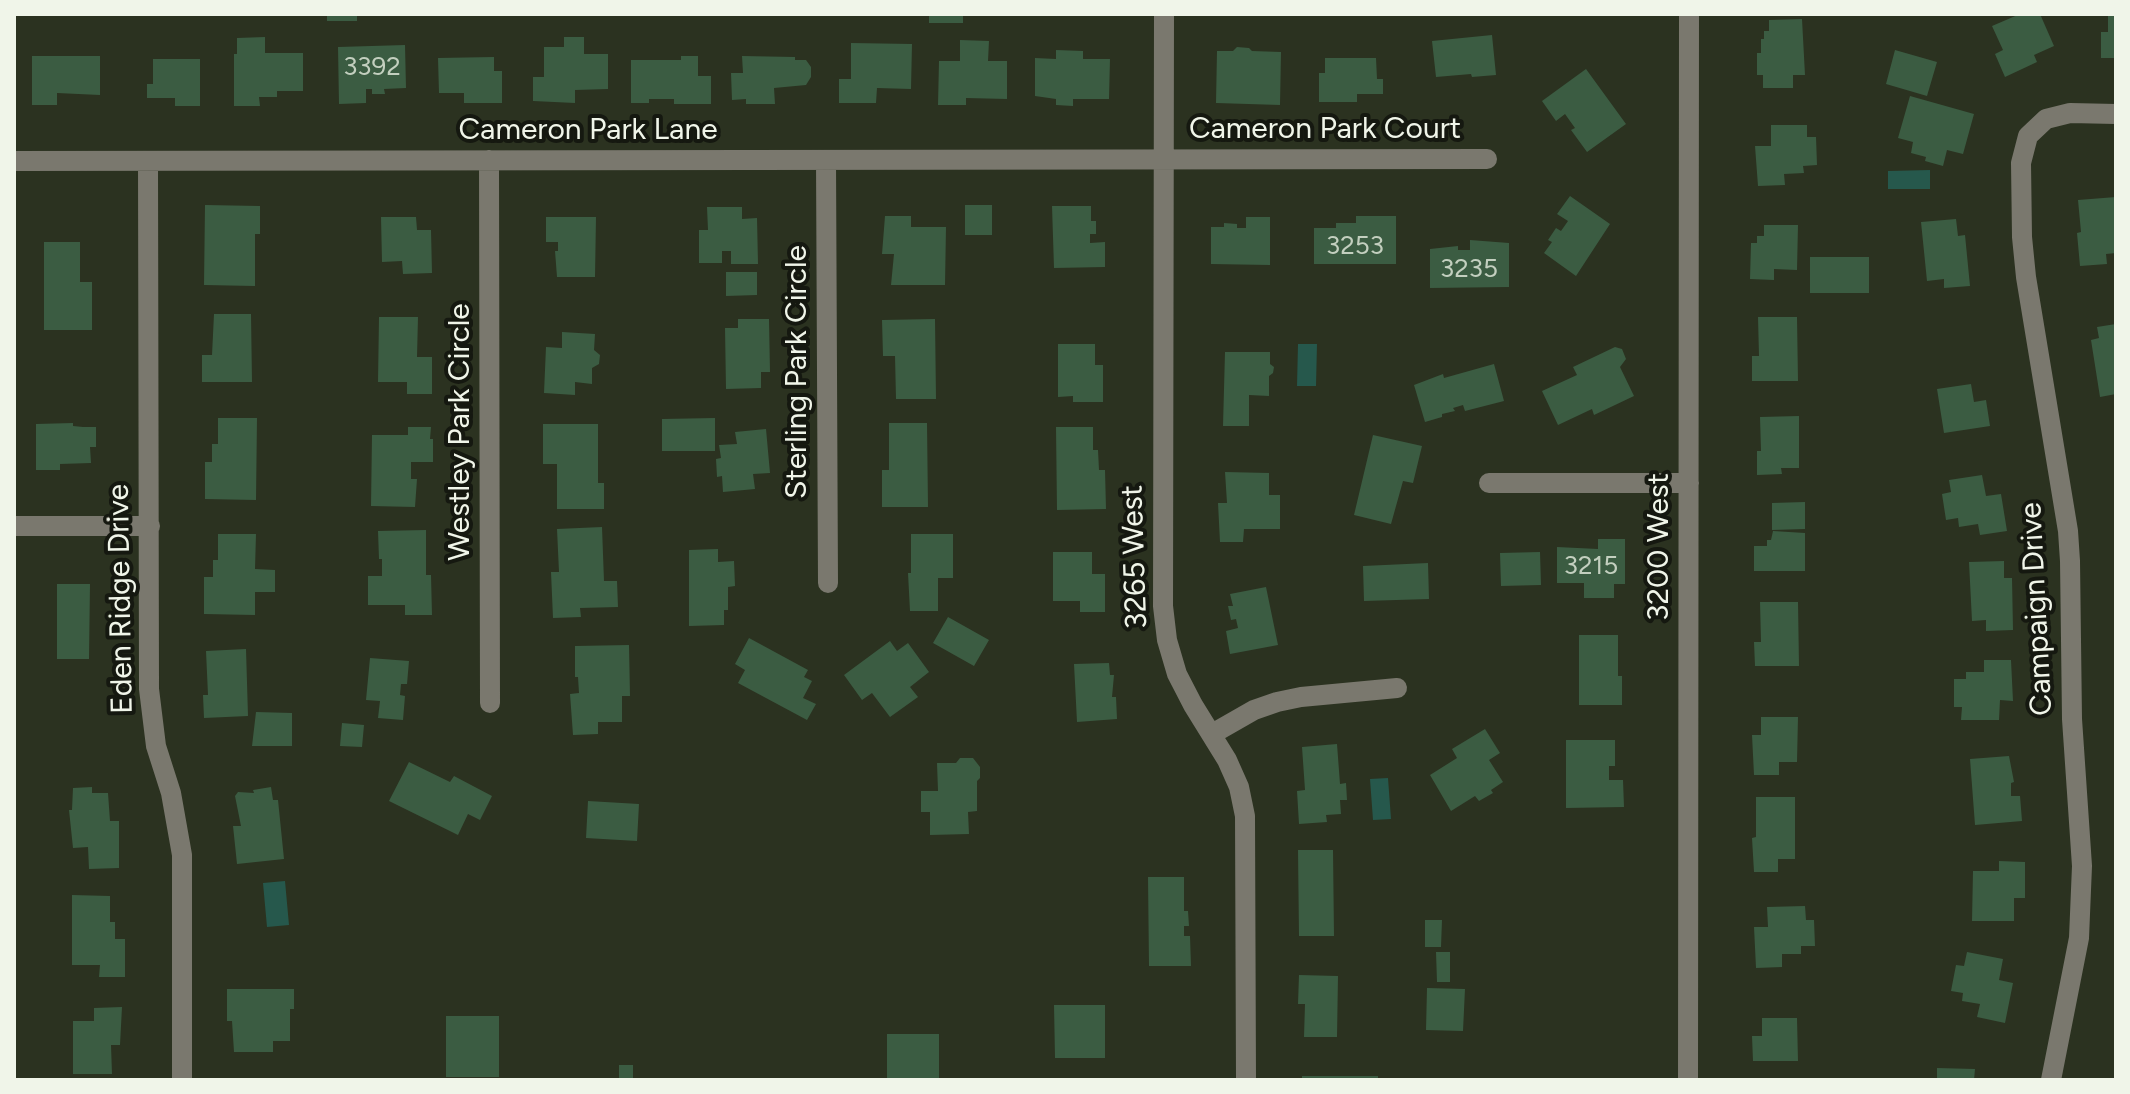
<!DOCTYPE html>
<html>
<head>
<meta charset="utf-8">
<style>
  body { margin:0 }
  #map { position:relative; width:2130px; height:1094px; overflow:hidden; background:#2b3220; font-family:Figtree,sans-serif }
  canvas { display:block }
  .frame { position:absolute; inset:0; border:16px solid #f0f5e9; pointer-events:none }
</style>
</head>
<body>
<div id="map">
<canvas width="2130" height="1094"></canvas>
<div class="frame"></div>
</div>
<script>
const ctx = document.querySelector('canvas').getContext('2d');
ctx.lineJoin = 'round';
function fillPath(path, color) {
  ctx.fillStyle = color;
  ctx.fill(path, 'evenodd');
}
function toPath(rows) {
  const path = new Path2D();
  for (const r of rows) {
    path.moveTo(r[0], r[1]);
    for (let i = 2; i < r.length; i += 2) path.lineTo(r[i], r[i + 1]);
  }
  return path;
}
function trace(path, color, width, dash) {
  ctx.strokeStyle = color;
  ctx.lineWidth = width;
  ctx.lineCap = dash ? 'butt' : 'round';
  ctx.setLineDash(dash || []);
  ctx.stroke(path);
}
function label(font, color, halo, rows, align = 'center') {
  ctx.font = font + ' Figtree,sans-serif';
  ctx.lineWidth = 8;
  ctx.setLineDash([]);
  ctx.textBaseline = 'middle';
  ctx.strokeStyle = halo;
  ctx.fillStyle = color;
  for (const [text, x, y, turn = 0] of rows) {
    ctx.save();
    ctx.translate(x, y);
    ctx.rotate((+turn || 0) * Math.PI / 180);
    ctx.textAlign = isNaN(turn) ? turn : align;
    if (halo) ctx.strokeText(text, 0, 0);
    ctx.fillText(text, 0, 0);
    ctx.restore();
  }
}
const water = toPath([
  [1930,170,1930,189,1888,189,1888,171],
  [1298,344,1317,344,1316,386,1297,386],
  [1388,778,1391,819,1373,820,1370,779],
  [285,881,289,925,267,927,263,883]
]);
const building = toPath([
  [327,14,357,14,357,21,327,21],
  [929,14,963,14,963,23,929,23],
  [2020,14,2040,14,2054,46,2034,55,2037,62,2005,77,1995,54,2003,50,1992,26],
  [2108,16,2116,16,2116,58,2101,58,2101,32,2108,32],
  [1802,19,1805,75,1793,75,1793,88,1763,88,1763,75,1757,75,1757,53,1761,53,1761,39,1764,39,1764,31,1769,31,1769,20],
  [1492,35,1496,75,1472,77,1471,74,1436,77,1432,41],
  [265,37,265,53,303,53,303,91,277,91,277,97,259,97,260,106,234,106,234,54,237,54,237,38],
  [564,37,584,37,584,54,608,54,608,89,575,90,575,103,533,101,533,77,544,77,544,47,564,47],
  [960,40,989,41,988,61,1007,61,1007,99,966,98,966,105,938,105,939,61,960,61],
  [851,43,912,44,911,89,877,88,876,103,839,103,839,79,851,79],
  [405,45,406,88,384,89,385,94,372,94,372,89,366,89,366,103,339,104,338,47],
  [1237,47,1249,48,1252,51,1281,52,1280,105,1216,103,1217,51,1233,51],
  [1056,50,1083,51,1083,59,1110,59,1109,99,1073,99,1073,106,1056,105,1056,99,1035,96,1035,58,1056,59],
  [1895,50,1937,62,1927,96,1886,84],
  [32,56,100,56,100,95,57,93,57,105,32,105],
  [681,56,698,56,698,76,711,76,711,104,674,104,674,99,649,99,649,103,631,103,631,60,681,60],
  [742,56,795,57,795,60,806,60,811,67,811,77,806,85,774,88,775,104,746,104,746,99,732,100,731,73,743,73],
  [494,57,494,71,502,71,502,103,464,103,464,93,439,93,438,58],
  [1325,58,1376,58,1377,79,1383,79,1383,94,1357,94,1357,102,1319,102,1319,73,1325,73],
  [153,59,200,59,200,106,175,106,175,98,147,98,147,84,153,84],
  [1586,69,1626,124,1587,152,1571,130,1575,128,1565,114,1556,121,1542,101],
  [1910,96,1974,114,1963,154,1947,150,1943,166,1925,161,1926,157,1911,153,1913,142,1898,138],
  [1771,125,1807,125,1807,137,1816,137,1817,165,1803,166,1804,173,1784,174,1785,185,1758,186,1755,146,1771,146],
  [1570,196,1610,224,1576,276,1544,253,1552,242,1548,240,1556,228,1561,231,1568,221,1557,214],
  [2116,197,2116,253,2106,254,2107,264,2080,266,2077,233,2081,232,2078,200],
  [205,205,260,206,260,234,255,234,255,286,204,285],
  [965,205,992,205,992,235,965,235],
  [1052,206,1091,206,1091,221,1096,221,1096,234,1090,234,1090,243,1105,242,1105,267,1054,268],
  [707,207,742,207,742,219,757,218,758,264,731,264,731,251,722,251,722,263,699,263,699,230,708,230],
  [885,216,911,216,911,227,946,227,945,285,891,285,894,254,882,254],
  [1356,216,1396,216,1396,264,1314,264,1314,228,1336,228,1336,223,1356,223],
  [381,217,416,217,417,230,431,230,432,273,403,274,402,261,382,262],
  [546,217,596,217,595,277,557,277,555,251,558,251,558,242,546,242],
  [1246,217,1270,217,1270,265,1211,264,1211,227,1224,227,1224,223,1237,224,1237,228,1246,228],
  [1956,219,1958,236,1965,235,1970,286,1944,288,1944,279,1927,281,1921,222],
  [1764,225,1798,225,1797,270,1774,269,1774,280,1750,279,1751,243,1757,243,1757,236,1764,236],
  [1470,240,1509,243,1509,287,1430,288,1430,249,1458,246,1458,250,1470,250],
  [44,242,80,242,80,282,92,282,92,330,44,330],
  [1810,257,1869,257,1869,293,1810,293],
  [726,272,757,272,757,295,726,296],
  [214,314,251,314,252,382,202,382,202,355,212,355],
  [379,317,418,317,417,357,432,357,432,394,407,394,407,382,378,382],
  [1758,317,1797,317,1798,381,1752,381,1752,356,1759,356],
  [738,319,769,319,770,372,761,372,761,388,726,389,725,328,738,328],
  [935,319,936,399,896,399,895,356,883,356,882,320],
  [2116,324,2116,394,2100,397,2091,340,2099,338,2097,327],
  [562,332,595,334,594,350,600,355,599,364,592,368,592,384,575,382,575,395,544,393,546,347,562,348],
  [1058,344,1095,344,1095,365,1103,365,1103,402,1073,402,1073,396,1058,397],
  [1615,347,1622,349,1626,359,1620,367,1634,396,1594,415,1592,409,1558,425,1542,391,1577,375,1573,367],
  [1225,352,1270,352,1270,364,1274,367,1273,373,1269,376,1269,396,1249,395,1249,426,1223,426],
  [1494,364,1504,401,1465,411,1463,405,1453,408,1455,411,1442,414,1442,417,1425,422,1414,385,1443,374,1444,378],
  [1971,384,1974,402,1986,400,1990,426,1944,433,1937,389],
  [1799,416,1799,468,1781,468,1782,474,1757,475,1757,451,1761,451,1760,417],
  [218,418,257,418,256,500,205,499,205,462,212,462,212,444,218,444],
  [715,418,715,451,662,451,662,419],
  [73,423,73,426,83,427,96,427,96,447,90,447,91,463,60,464,60,470,36,470,36,424],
  [889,423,927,423,928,507,882,507,882,470,889,470],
  [543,424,598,424,598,483,604,483,604,509,557,509,557,464,543,464],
  [408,427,431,427,430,439,433,439,433,462,411,462,411,479,417,479,415,507,371,506,372,435,408,435],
  [1056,427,1093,427,1093,450,1098,450,1099,470,1105,470,1106,509,1057,510],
  [766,429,770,473,753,474,755,489,723,492,722,476,717,477,716,459,721,458,719,445,737,444,735,432],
  [1373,435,1422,446,1413,483,1403,481,1391,524,1354,515],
  [1225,472,1269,473,1269,495,1280,495,1280,529,1244,529,1243,542,1220,542,1218,503,1227,503],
  [1982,475,1986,496,2001,494,2007,531,1980,535,1978,524,1959,527,1958,518,1946,520,1942,494,1951,492,1949,480],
  [1805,502,1805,529,1772,530,1772,503],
  [602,527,604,581,617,581,618,607,580,608,581,617,553,618,551,572,559,572,557,529],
  [426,530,426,575,431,575,432,615,405,615,405,605,368,605,368,576,382,576,382,559,379,559,378,531],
  [1773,531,1805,533,1805,571,1754,571,1754,546,1767,546,1767,540,1771,540],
  [218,534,256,534,255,569,275,570,275,592,255,592,255,615,204,614,204,577,213,577,213,560,218,560],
  [911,534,953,534,953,578,938,578,938,611,910,611,908,573,911,573],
  [1598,539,1625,539,1625,584,1614,584,1614,598,1584,598,1584,583,1557,583,1557,547,1598,549],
  [718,549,718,562,734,561,735,586,728,587,728,610,724,610,724,625,689,626,689,550],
  [1053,552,1092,552,1092,574,1105,574,1105,612,1080,612,1080,601,1053,601],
  [1540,552,1541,585,1501,586,1500,553],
  [2004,561,2004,578,2012,578,2013,630,1986,631,1986,620,1972,621,1969,562],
  [1428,563,1429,599,1364,601,1363,566],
  [57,584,90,584,89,659,57,659],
  [1266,587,1278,645,1230,654,1226,631,1238,628,1236,619,1231,620,1228,606,1233,606,1230,594],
  [1760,602,1798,602,1799,666,1755,666,1754,642,1761,642],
  [948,617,989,640,974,666,933,643],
  [1579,635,1618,635,1618,676,1622,676,1622,705,1579,705],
  [749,638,808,670,804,677,812,681,803,698,816,704,807,720,738,683,745,670,735,664],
  [890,641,897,651,908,643,929,672,910,687,918,697,890,717,872,693,862,700,844,675],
  [629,645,630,696,622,696,622,722,598,722,598,734,573,735,570,694,579,693,578,677,575,677,575,646],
  [246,649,248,716,204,718,203,695,208,695,206,651],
  [370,658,409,661,407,684,401,684,400,695,405,696,403,720,378,718,380,701,366,700],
  [1984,660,2011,660,2013,701,2000,700,1999,720,1961,720,1962,707,1954,707,1954,679,1966,679,1966,672,1984,672],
  [1109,663,1110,675,1114,675,1112,697,1116,697,1117,719,1077,722,1074,664],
  [256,712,292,713,292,746,252,746],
  [1761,717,1798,717,1797,762,1779,762,1779,775,1754,775,1752,735,1761,735],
  [342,723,364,725,362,747,340,746],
  [1485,729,1500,753,1489,760,1503,782,1491,790,1493,793,1479,801,1475,796,1451,811,1430,775,1457,758,1452,749],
  [1566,740,1615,740,1615,766,1609,766,1609,780,1623,780,1624,807,1566,808],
  [1337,744,1340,784,1346,783,1347,800,1340,800,1341,814,1326,815,1327,822,1299,824,1297,791,1305,790,1302,747],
  [2009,756,2014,782,2011,783,2011,796,2020,796,2022,821,1975,825,1970,759],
  [960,758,973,758,980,767,980,778,977,781,977,811,968,812,969,834,930,835,930,812,921,812,921,791,938,791,937,763,956,763],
  [409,762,450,782,454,776,492,796,480,820,468,814,458,835,389,801],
  [92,787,92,793,108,793,110,821,119,821,119,868,89,869,88,847,73,848,69,810,72,810,73,788],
  [271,787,273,800,278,800,284,859,237,864,233,826,241,826,235,796,238,792,254,793,253,790],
  [1756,797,1795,797,1795,859,1778,859,1778,872,1754,872,1752,838,1756,837],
  [588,801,639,804,637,841,586,838],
  [1298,850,1333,850,1334,936,1299,936],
  [1999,861,2025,862,2025,898,2014,898,2014,921,1972,921,1973,871,1999,871],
  [1148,877,1184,877,1184,911,1188,911,1189,926,1184,926,1184,936,1190,936,1191,966,1149,966],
  [72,895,110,896,110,922,115,922,115,939,125,939,125,977,99,977,100,965,72,965],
  [1805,906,1806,920,1814,920,1815,946,1801,946,1801,954,1782,954,1782,967,1756,968,1754,927,1768,927,1767,907],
  [1425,920,1442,920,1441,947,1425,947],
  [1436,952,1450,952,1450,982,1437,982],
  [1967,952,2003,959,1999,980,2013,983,2005,1023,1977,1017,1980,1004,1962,1001,1963,993,1951,991,1956,965,1964,966],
  [1299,975,1338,976,1337,1037,1304,1037,1305,1004,1298,1004],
  [1427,988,1465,989,1463,1031,1426,1030],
  [227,989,294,989,294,1009,290,1009,290,1041,273,1041,273,1052,234,1052,232,1021,227,1021],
  [1054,1005,1105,1005,1105,1058,1055,1058],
  [122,1007,120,1045,111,1045,112,1074,73,1074,73,1021,94,1021,94,1008],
  [446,1016,499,1016,499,1077,446,1077],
  [1762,1018,1797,1018,1798,1061,1753,1061,1752,1036,1762,1036],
  [887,1034,939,1034,939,1078,887,1078],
  [619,1065,633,1065,633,1080,619,1080],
  [1937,1068,1975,1069,1974,1080,1937,1080],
  [1302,1076,1378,1076,1378,1080,1302,1080]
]);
const minor = toPath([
  [1164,14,1163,606,1167,640,1177,674,1193,705,1227,760,1239,787,1245,816,1246,1080],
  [489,160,490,703],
  [826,160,828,583],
  [14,161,1487,159],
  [148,161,149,689,156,746,171,793,182,855,182,1080],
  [1489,483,1689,483],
  [14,526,150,526],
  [1212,734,1254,710,1277,702,1301,697,1397,688],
  [1688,1080,1689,14],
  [2051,1080,2079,938,2082,866,2072,719,2070,561,2068,531,2026,277,2022,237,2021,163,2028,136,2046,119,2070,113,2116,114]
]);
const numberNames = [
  ["3392",372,67],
  ["3253",1355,246],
  ["3235",1469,269],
  ["3215",1591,566]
];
const streetNames = [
  ["Cameron Park Court",1325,129],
  ["Cameron Park Lane",588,130],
  ["Sterling Park Circle",797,372,-90],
  ["Westley Park Circle",460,432,-90],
  ["3200 West",1659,547,-90],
  ["3265 West",1135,557,-92],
  ["Eden Ridge Drive",121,599,-91],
  ["Campaign Drive",2037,609,-93]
];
fillPath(water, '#26584c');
fillPath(building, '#3b5c42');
trace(minor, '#7a786e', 20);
label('26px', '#c3cfbf', null, numberNames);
label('30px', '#f0f5e9', '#151810', streetNames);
</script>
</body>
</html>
